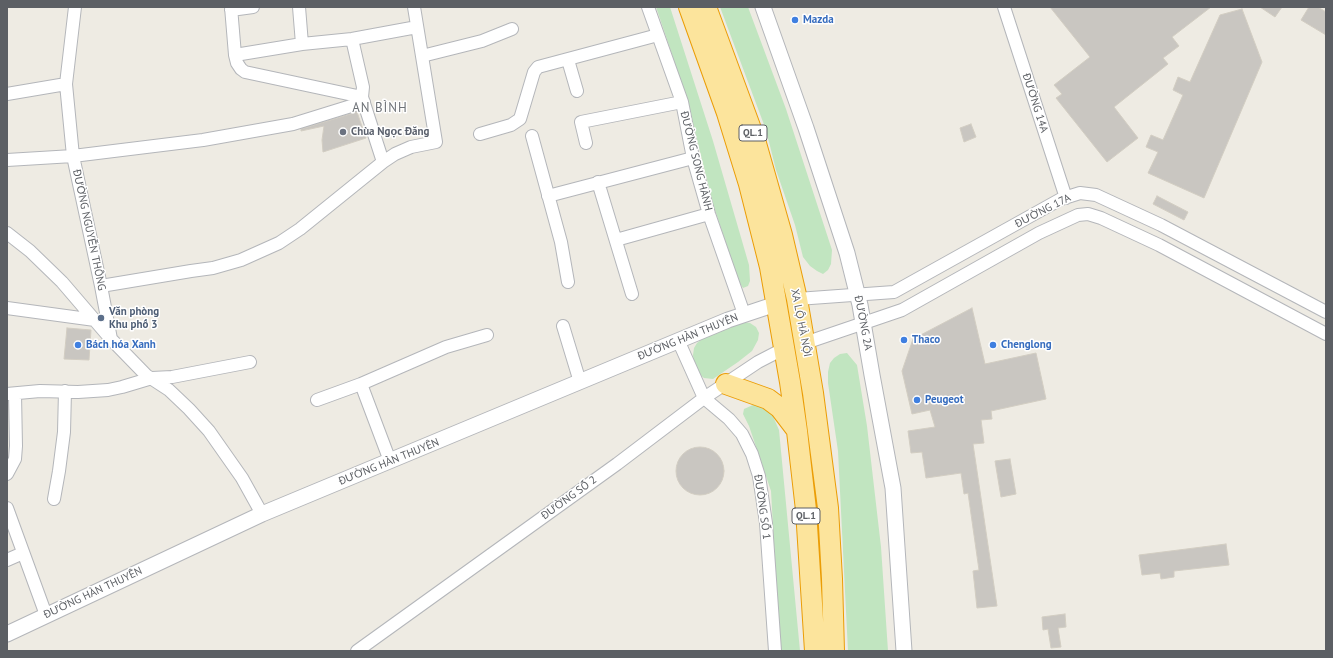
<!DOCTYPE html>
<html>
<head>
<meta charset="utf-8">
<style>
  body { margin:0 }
  #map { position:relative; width:1333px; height:658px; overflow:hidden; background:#eeebe3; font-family:"PT Sans",sans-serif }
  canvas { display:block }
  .frame { position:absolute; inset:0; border:8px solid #5c5f64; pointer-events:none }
</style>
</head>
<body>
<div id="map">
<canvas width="1333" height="658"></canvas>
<div class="frame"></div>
</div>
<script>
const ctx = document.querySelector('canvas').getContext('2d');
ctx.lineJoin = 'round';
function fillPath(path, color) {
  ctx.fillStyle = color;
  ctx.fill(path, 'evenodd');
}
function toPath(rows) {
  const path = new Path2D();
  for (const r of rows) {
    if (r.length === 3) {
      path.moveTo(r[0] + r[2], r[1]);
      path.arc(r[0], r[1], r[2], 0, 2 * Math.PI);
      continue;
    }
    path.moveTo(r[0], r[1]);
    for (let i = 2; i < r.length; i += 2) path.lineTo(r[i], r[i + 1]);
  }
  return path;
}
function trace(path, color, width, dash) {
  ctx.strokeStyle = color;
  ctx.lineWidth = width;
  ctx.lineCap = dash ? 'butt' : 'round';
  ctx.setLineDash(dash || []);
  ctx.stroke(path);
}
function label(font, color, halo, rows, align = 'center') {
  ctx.font = font + ' "PT Sans",sans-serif';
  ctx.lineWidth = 3;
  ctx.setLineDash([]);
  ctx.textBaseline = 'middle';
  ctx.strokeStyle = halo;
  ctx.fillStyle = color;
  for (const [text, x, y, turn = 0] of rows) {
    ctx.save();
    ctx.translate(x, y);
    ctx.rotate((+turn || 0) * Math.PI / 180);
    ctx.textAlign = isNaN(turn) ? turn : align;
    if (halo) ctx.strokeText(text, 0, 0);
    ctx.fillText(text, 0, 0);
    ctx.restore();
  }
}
const green = toPath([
  [656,7,670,7,713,141,749,265,750,281,748,286,743,288,739,282,713,204,687,99],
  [720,7,748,7,786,109,832,250,831,264,828,270,823,274,817,271,810,266,803,257,795,225,776,170,766,130],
  [743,322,750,323,756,327,759,333,758,340,752,351,738,362,713,379,704,378,698,373,694,365,693,355,694,348,697,343,702,339],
  [847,353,857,365,867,426,881,547,888,651,848,651,838,451,828,383,828,372,830,363,834,358,840,354],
  [753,405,763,405,772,414,779,430,800,651,780,651,771,491,749,426,743,414,744,409]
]);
const building = toPath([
  [1050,7,1211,7,1172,37,1179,46,1163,58,1168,64,1114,107,1138,138,1107,162,1056,98,1062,94,1054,85,1090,57,1050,7],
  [1260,7,1282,7,1275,17,1260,7],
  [1309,7,1318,7,1326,12,1326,35,1301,20,1309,7],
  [1242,9,1262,62,1204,198,1148,173,1158,152,1146,147,1151,135,1163,140,1183,95,1173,90,1178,77,1190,82,1220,15,1242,9],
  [357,112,366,138,323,152,322,140,324,126,301,131,301,129,357,112],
  [971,124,976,137,964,142,960,128,971,124],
  [1157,196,1188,212,1184,220,1153,204,1157,196],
  [972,308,985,364,1036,353,1046,399,991,411,992,419,981,420,984,443,973,444,997,606,977,608,973,571,979,570,968,493,964,494,961,473,926,478,922,452,911,453,908,431,935,427,930,410,912,414,902,371,913,339,972,308],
  [67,328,91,330,89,360,64,359,67,328],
  [700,471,24],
  [1010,459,1016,494,1001,497,995,461,1010,459],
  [1226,544,1229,565,1174,571,1174,577,1161,579,1160,573,1142,575,1139,555,1226,544],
  [1065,614,1066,627,1058,628,1061,647,1051,648,1048,629,1043,630,1042,617,1065,614]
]);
const minor = toPath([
  [75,7,66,84,73,156,101,286,111,339,146,375,169,390,189,409,209,431,242,478,262,514],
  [231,7,235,55,237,63,241,69,245,72,362,97,383,162],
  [299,7,302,44],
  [648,7,682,102,693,158,709,214,744,314],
  [1004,7,1066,198],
  [231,10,253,7],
  [352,39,363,87,362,97],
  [235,55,302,44,352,39,417,27],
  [422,56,482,41,512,29],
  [568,60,577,91],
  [7,94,66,84],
  [480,134,511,125,520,119,534,72,538,67,658,35],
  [532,136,561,242,568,282],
  [586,143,581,122,682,102],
  [7,160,73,156,203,140,293,124,364,102],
  [598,182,632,294],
  [548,196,693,158],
  [7,233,30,251,62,282,110,338],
  [616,240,709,214],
  [101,286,191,271,213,268,241,260,279,243,300,229,383,162,395,154,411,147,436,142,414,7],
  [797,299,894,292,1061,199,1080,193,1096,195,1161,225,1326,312],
  [7,308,95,320],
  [563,326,580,382],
  [678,340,704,398,729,419,742,434,752,454,759,476,766,523,775,651],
  [805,343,902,310,1039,233,1078,215,1088,214,1101,218,1159,245,1326,334],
  [7,394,40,391,78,392,108,390,122,387,152,378,172,377,250,362],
  [317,400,361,384],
  [390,461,361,384,446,347,487,335],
  [7,474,15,459,16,446,15,394],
  [54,499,59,471,64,432,65,391],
  [7,508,46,615],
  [7,560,23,553],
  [357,651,617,464,704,398,758,362,785,348]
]);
const tertiary = toPath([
  [763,7,806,128,847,253,860,305,872,375,893,488,904,651],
  [7,634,262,514,728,320,776,304]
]);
const trunk = toPath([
  [689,7,727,113,749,184,770,267,790,382,797,431,806,510,815,651],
  [706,7,755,140,782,235,797,299,813,393,828,508,832,579,834,651],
  [726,384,768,399,780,408,796,429]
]);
const markers = [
  [795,20,4,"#3f7fe0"],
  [343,132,4,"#6b7280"],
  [101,318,4,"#5c6f8a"],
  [904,340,4,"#3f7fe0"],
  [78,345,4,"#3f7fe0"],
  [993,345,4,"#3f7fe0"],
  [917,400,4,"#3f7fe0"]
];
const shields = [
  [753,133,28],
  [806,516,28]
];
const shieldNames = [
  ["QL.1",753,133],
  ["QL.1",806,516]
];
const shopNames = [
  ["Mazda",803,20],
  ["Thaco",912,340],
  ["Bách hóa Xanh",86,345],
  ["Chenglong",1001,345],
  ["Peugeot",925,400]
];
const streetNames = [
  ["ĐƯỜNG 14A",1035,103,72],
  ["ĐƯỜNG SONG HÀNH",696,161,76],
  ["ĐƯỜNG 17A",1043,211,-27],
  ["ĐƯỜNG NGUYỄN THÔNG",89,230,78],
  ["XA LỘ HÀ NỘI",801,323,79],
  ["ĐƯỜNG 2A",863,323,79],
  ["ĐƯỜNG HÀN THUYÊN",688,337,-22],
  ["ĐƯỜNG HÀN THUYÊN",389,462,-22],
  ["ĐƯỜNG SỐ 2",569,498,-36],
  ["ĐƯỜNG SỐ 1",762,507,82],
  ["ĐƯỜNG HÀN THUYÊN",93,593,-25]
];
const worshipNames = [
  ["Chùa Ngọc Đăng",351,132]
];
const serviceNames = [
  ["Văn phòng",109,312],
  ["Khu phố 3",109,325]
];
const quarterNames = [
  ["AN BÌNH",380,108]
];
fillPath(green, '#c1e5c0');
fillPath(building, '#c9c6c1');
trace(building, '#d2cdc2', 1);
trace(minor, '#b4b6ba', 14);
trace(tertiary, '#b4b6ba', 17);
trace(trunk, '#eb9d06', 22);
trace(minor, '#fff', 12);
trace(tertiary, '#fff', 15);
trace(trunk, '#fce49c', 20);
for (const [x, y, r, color] of markers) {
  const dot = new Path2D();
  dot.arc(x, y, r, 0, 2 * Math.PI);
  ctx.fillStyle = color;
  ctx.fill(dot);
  trace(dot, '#fff', 1.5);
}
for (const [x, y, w] of shields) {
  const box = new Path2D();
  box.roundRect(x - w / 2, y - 8, w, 16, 3);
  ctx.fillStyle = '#fff';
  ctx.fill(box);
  trace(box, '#5c5f64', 1);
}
label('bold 10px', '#5c5f64', null, shieldNames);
label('bold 11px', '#366cbe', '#fff', shopNames, 'left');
label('11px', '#5c5f64', '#fff', streetNames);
label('bold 11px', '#5b616d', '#fff', worshipNames, 'left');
label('bold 11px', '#4e5e75', '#fff', serviceNames, 'left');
ctx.letterSpacing = '1px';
label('13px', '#6d7176', '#fff', quarterNames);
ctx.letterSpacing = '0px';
</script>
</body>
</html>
